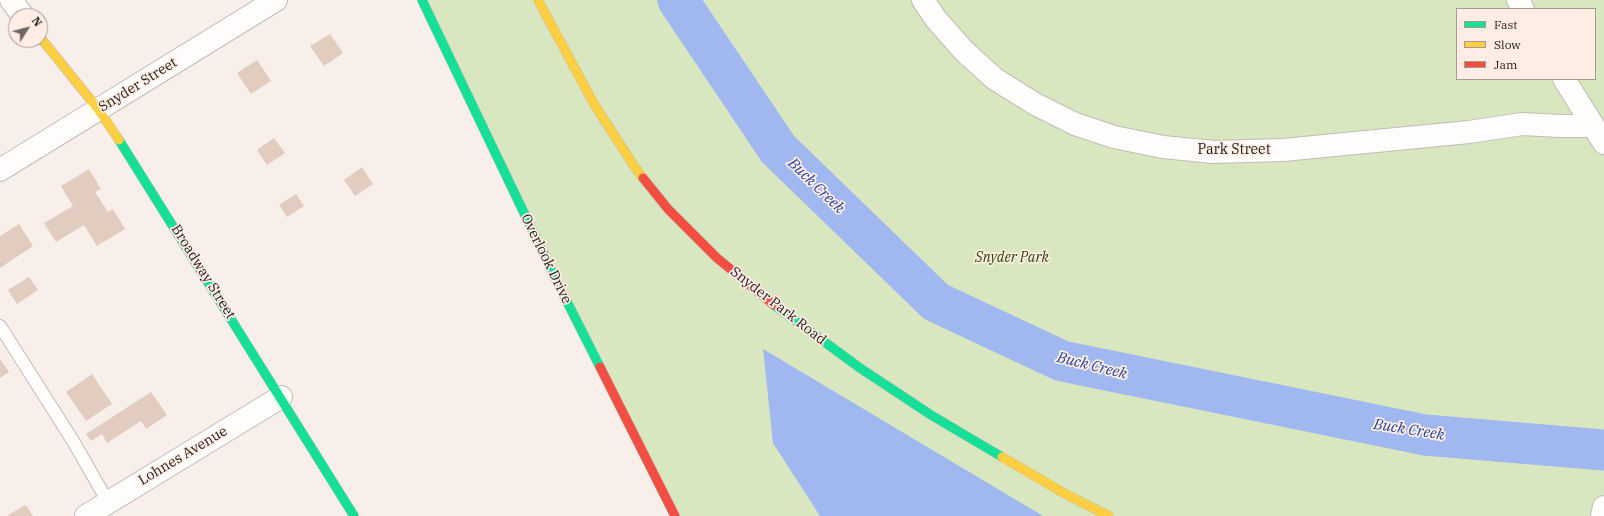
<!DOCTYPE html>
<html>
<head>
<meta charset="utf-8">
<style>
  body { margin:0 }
  #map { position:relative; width:1604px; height:516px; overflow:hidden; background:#f8efea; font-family:"IBM Plex Serif",serif }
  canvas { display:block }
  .legend { position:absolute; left:1456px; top:8px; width:140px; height:72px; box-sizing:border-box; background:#feede4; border:1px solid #a69a93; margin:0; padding:5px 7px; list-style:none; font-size:12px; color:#231d19 }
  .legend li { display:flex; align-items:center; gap:8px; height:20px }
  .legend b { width:20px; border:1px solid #a69a93 }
  .north { position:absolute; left:8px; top:8px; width:40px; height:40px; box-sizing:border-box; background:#feede4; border:1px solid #a69a93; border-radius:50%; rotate:54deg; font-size:11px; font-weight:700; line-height:16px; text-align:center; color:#231d19 }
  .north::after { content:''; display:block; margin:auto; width:14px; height:18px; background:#6e6662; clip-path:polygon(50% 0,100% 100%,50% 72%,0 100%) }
</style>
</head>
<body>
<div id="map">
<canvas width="1604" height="516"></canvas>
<ul class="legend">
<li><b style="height:5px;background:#16e098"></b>Fast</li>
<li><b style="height:5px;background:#ffcf43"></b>Slow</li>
<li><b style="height:5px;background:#f24e42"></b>Jam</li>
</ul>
<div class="north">N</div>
</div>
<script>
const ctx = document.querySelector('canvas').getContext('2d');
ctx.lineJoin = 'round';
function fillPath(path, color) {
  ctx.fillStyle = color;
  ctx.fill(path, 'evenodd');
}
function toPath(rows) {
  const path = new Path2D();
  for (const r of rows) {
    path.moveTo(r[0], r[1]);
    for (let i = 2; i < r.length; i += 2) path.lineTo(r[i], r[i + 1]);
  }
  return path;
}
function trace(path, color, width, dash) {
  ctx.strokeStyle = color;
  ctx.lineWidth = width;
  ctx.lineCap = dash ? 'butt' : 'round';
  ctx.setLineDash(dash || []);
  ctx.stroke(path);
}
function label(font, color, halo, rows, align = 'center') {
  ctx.font = font + ' "IBM Plex Serif",serif';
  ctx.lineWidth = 3.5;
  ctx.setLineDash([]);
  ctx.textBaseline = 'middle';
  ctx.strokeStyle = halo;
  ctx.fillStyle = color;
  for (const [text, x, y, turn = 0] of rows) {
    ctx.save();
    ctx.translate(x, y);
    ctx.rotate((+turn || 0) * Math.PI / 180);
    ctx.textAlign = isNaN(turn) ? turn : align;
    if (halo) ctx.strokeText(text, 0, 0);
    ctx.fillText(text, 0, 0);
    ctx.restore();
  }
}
const green = toPath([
  [421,0,1604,0,1604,516,677,516],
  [1457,9,1595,9,1595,79,1457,79]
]);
const water = toPath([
  [763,349,1043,516,820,516,773,443]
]);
const river = toPath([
  [678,0,778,149,936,302,1062,361,1425,435,1604,450]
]);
const building = toPath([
  [330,34,343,53,324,66,310,46],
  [257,60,271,81,251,94,237,73],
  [274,138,285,153,267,165,257,150],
  [362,167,373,184,355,196,344,180],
  [89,169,101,189,95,192,108,212,113,209,125,229,97,246,84,225,56,242,44,223,73,206,61,186],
  [296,194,304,206,287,217,279,205],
  [19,224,33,246,0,268,0,236],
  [29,277,38,290,17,304,8,290],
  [0,359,9,372,0,378],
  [92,374,112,404,86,421,66,392],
  [151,392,167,415,146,429,141,421,107,443,102,434,91,441,86,434],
  [26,505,33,516,9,516,8,515]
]);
const lane = toPath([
  [0,326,73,441,108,502]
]);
const street = toPath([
  [11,0,23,16],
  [923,0,935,18,964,51,995,79,1035,104,1075,124,1114,137,1163,147,1214,152,1283,150,1469,132,1522,124,1560,126,1593,126],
  [1518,0,1523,9],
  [1564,79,1604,143],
  [0,170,276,0],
  [86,516,281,397],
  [1602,516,1604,507]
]);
const fast = toPath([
  [422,0,559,286,600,367],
  [119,140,354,516],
  [774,305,860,368,931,415,1002,457]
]);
const slow = toPath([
  [538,0,594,104,634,166,643,178],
  [40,37,98,109,119,140],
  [1002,457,1069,496,1109,516]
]);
const jam = toPath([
  [643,178,668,209,717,258,774,305],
  [600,367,675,516]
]);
const streetNames = [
  ["Snyder Street",138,85,-32],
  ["Park Street",1234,150],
  ["Overlook Drive",546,259,64],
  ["Broadway Street",203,272,58],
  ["Snyder Park Road",778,306,38],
  ["Lohnes Avenue",183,456,-31]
];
const parkNames = [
  ["Snyder Park",1012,258]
];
const waterNames = [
  ["Buck Creek",816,186,44],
  ["Buck Creek",1092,366,14],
  ["Buck Creek",1409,430,9]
];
fillPath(green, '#d8e7c0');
fillPath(water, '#a0b7ef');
trace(river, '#a0b7ef', 41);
fillPath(building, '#e1ccbf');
trace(lane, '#c2bbb7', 14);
trace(street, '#c2bbb7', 24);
trace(fast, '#c2bbb7', 10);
trace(slow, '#c2bbb7', 10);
trace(jam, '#c2bbb7', 10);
trace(lane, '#fefdfc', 12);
trace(street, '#fefdfc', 22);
trace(fast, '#16e098', 9);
trace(slow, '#ffcf43', 9);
trace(jam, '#f24e42', 9);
label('14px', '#231d19', '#feede4', streetNames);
label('italic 14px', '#2c4603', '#feede4', parkNames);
label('italic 15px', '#2244a2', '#feede4', waterNames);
</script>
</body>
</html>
